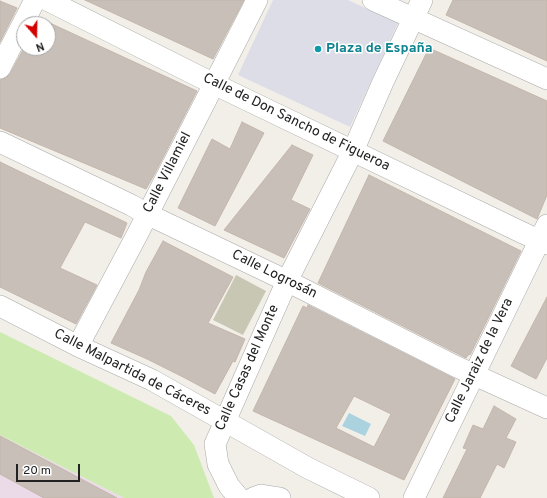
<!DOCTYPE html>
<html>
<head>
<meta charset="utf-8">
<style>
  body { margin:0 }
  #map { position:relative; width:547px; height:498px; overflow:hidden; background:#f2efe9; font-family:Overpass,sans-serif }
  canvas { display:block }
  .north { position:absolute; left:16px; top:16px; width:40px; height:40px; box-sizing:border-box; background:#fff; border:1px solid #a7a7a7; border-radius:50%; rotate:160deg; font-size:11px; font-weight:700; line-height:16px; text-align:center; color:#222 }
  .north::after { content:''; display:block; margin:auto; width:14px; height:18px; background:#d40000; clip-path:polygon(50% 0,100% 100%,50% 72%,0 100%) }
  .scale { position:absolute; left:16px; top:464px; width:64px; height:18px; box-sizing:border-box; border:2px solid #222; border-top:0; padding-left:5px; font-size:12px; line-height:14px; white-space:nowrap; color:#222; -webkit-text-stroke:3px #fff; paint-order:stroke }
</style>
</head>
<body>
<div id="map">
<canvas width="547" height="498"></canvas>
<div class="north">N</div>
<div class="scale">20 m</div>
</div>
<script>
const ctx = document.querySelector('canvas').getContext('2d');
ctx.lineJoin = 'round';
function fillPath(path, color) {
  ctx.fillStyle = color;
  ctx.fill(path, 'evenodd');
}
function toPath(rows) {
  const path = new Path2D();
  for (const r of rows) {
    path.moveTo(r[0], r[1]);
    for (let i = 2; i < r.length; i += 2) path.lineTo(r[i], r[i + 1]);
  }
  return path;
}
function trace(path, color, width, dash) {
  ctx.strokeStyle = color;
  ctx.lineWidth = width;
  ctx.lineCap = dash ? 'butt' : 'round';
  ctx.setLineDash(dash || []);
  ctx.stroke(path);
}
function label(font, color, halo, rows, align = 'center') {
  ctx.font = font + ' Overpass,sans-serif';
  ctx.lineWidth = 3;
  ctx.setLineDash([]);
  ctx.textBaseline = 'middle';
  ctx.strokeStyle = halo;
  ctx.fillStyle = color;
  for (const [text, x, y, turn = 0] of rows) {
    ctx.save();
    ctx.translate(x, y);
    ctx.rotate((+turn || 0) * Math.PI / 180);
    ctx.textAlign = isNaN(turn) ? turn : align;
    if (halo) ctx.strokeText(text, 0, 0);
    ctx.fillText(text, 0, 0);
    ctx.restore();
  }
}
const industrial = toPath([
  [0,435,120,496,124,498,0,498]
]);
const construction = toPath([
  [236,275,266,291,243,335,213,320]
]);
const grass = toPath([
  [0,332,171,416,194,445,214,498,124,498,0,435]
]);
const plaza = toPath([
  [273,0,348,0,398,23,350,127,238,75]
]);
const water = toPath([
  [349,413,371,424,365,436,342,426]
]);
const building = toPath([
  [85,0,244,0,213,59,85,0],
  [453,0,547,0,547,61,446,15,453,0],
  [0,1,17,8,0,42,0,1],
  [39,18,197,91,154,175,146,189,0,128,0,80,6,78,10,74,24,48,48,48,48,24,36,24,39,18],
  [429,48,547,101,547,195,537,219,383,141,429,48],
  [242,122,264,133,215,226,178,208,212,139,230,149,242,122],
  [292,145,313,155,291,200,310,209,284,258,224,230,292,145],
  [0,162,127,223,121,238,85,222,60,268,97,285,76,324,0,287,0,162],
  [369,175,521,251,470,355,469,354,466,358,318,283,369,175],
  [163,241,233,277,208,323,245,339,235,362,233,361,215,394,183,377,147,359,111,343,139,290,146,272,163,241],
  [547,297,547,358,536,379,511,366,547,297],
  [308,305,455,379,404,480,253,411,303,306,307,308,308,305],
  [354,396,391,414,374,447,336,428,354,396],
  [494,406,516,419,506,438,516,442,504,468,497,464,480,498,443,498,467,449,463,448,473,425,483,429,494,406],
  [0,436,117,498,44,498,0,474,0,436]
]);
const street = toPath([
  [47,0,214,84,521,232,547,244],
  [373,0,547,79],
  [0,68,35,0],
  [0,142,131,205,147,214,287,281,455,366,547,408],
  [0,306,78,346,152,380,308,468,369,498],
  [78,346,138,233,257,0],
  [239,498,229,486,218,464,215,444,287,281,353,151,383,82,422,0],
  [253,498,261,495,280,498],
  [414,498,547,225]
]);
const markers = [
  [318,49,4,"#0f9aa8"]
];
const cultureNames = [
  ["Plaza de España",326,49]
];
const streetNames = [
  ["Calle de Don Sancho de Figueroa",296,123,26],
  ["Calle Villamiel",168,173,-63],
  ["Calle Logrosán",274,275,26],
  ["Calle Jaraiz de la Vera",480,361,-64],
  ["Calle Casas del Monte",248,368,-66],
  ["Calle Malpartida de Cáceres",132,373,27]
];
fillPath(industrial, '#ebdbe8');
fillPath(construction, '#c7c7b4');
fillPath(grass, '#cdebb0');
fillPath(plaza, '#dddde8');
fillPath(water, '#aad3df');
fillPath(building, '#c7bfb8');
trace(building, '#c4b6ab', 1);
trace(street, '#a9a9a9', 22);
trace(street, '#fff', 21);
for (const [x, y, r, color] of markers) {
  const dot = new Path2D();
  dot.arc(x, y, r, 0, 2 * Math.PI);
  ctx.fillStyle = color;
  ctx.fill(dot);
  trace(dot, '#fff', 1.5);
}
label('bold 14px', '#0d838f', '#fff', cultureNames, 'left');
label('14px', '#222', '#fff', streetNames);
</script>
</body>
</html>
